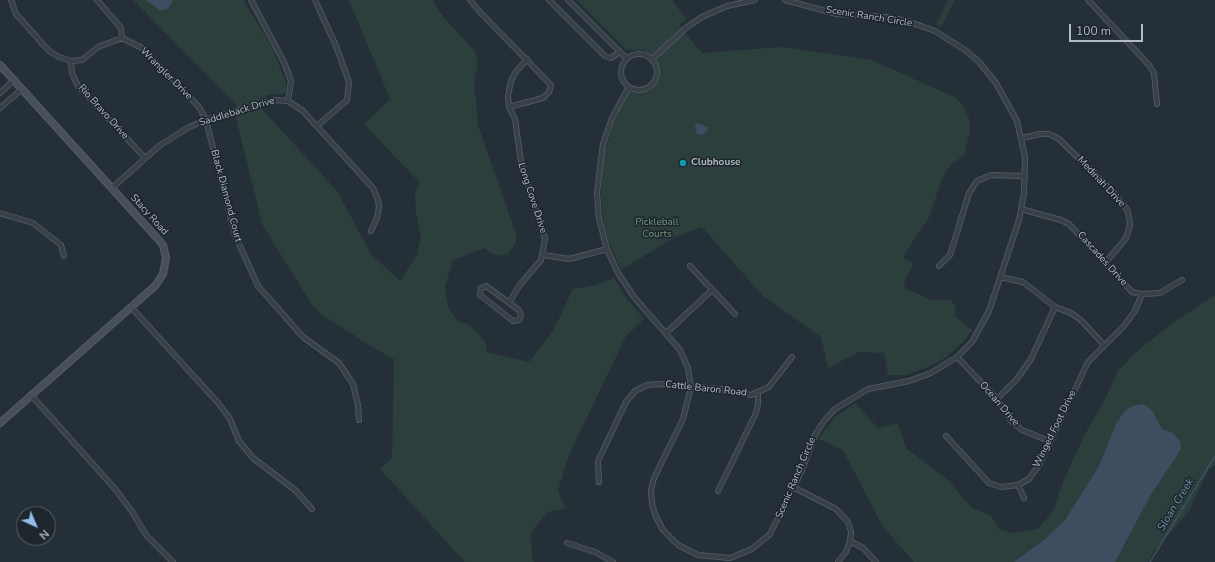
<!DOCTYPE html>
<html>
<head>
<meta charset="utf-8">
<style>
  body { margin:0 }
  #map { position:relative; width:1215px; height:562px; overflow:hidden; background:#252f37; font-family:"Nunito Sans",sans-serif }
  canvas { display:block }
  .north { position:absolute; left:16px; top:506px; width:40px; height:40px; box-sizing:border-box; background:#1d252d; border:1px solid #596169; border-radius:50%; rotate:136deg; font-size:11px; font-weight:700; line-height:16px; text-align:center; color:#b3bbc4 }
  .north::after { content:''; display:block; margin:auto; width:14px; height:18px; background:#92bdea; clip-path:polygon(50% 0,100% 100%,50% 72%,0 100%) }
  .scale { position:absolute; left:1069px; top:24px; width:74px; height:18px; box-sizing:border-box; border:2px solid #b3bbc4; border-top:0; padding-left:5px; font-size:12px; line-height:14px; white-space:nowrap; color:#b3bbc4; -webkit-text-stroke:3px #1d252d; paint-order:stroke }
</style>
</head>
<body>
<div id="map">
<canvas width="1215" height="562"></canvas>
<div class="north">N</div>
<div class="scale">100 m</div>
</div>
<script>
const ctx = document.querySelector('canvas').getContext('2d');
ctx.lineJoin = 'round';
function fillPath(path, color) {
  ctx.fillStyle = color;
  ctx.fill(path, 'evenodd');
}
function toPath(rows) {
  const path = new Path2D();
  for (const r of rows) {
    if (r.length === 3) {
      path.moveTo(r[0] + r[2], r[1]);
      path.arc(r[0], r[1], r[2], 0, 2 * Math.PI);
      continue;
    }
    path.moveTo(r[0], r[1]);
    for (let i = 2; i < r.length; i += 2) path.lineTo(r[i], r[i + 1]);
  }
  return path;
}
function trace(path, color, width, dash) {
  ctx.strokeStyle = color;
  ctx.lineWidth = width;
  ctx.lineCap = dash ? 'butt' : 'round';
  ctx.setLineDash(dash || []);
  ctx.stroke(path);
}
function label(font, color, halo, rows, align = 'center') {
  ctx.font = font + ' "Nunito Sans",sans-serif';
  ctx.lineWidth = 3;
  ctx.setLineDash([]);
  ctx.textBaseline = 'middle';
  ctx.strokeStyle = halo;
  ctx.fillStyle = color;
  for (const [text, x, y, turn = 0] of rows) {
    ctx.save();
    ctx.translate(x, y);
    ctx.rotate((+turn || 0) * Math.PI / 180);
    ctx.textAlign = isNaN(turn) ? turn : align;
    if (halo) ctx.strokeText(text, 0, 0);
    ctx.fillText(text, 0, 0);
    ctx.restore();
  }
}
const green = toPath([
  [133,0,243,0,272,47,286,83,286,92,282,94,267,95,260,107,337,191,371,254,400,281,417,255,421,237,416,213,415,192,420,183,364,124,390,99,349,0,432,0,444,18,474,50,478,62,474,82,478,125,516,234,516,243,508,254,501,256,492,254,485,248,453,260,445,287,448,307,454,316,460,322,467,324,478,333,487,345,486,352,529,362,553,331,573,289,592,286,614,278,627,299,644,319,626,336,568,457,558,490,565,508,548,512,531,532,532,559,534,562,465,562,380,469,392,458,394,359,377,350,321,314,312,305,262,224,235,114,236,104],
  [577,0,672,0,686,19,679,25,702,53,782,47,872,60,956,98,964,107,969,118,970,131,964,155,952,164,943,176,928,220,916,236,904,256,904,258,913,264,905,280,904,288,932,300,950,300,956,306,955,316,972,330,963,342,946,357,933,365,906,375,888,375,884,353,859,352,828,368,821,337,763,296,702,227,675,237,621,270,608,240,604,224,601,197,603,160,613,125,627,94,629,92,640,93,650,90,658,80,659,69,657,61,644,50,626,50],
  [948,0,955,0,941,27,936,25],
  [1215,295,1215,465,1209,469,1189,511,1153,552,1148,562,914,562,883,527,843,450,818,439,835,417,855,403,878,428,898,423,906,448,948,480,971,507,991,516,999,529,1013,533,1038,529,1054,510,1062,484,1086,432,1104,402,1117,372,1133,355,1167,327]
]);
const water = toPath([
  [146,0,172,0,172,3,168,8,161,11],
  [696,123,708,127,706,133,701,135,696,133,697,128,694,126],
  [1143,404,1152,410,1162,429,1173,433,1180,441,1181,449,1150,496,1115,562,1014,562,1045,539,1065,520,1099,466,1116,424,1124,412,1132,406]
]);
const stream = toPath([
  [1150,562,1215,456]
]);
const street = toPath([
  [11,0,16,14,49,51,59,57,71,61,82,60,98,47,122,38,142,48,199,107,206,120,235,235,258,286,303,337,339,363,353,384,358,405,359,420],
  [97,0,121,28,122,38],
  [251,0,284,62,291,81,288,101],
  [315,0,336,46,349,82,347,100,317,126],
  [470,0,478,10,551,85,549,92,543,98,509,107,515,119,521,162,545,239,541,260,519,286,509,303],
  [549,0,605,56,611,58,620,52],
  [568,0,627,59],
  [1088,0,1149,65,1154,73,1157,104],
  [639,72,18],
  [652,59,686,28,702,17,727,6,755,0],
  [71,61,72,73,78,86,145,158],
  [629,87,612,118,603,144,597,193,599,219,607,249,617,271,634,297,680,350,688,368,691,387,683,419,654,478,651,490,652,504,656,517,663,530,678,545,698,555,730,558,752,549,770,534,802,470,815,435,824,421,835,409,868,389,909,381,931,373,957,357,972,342,989,311,1019,220,1024,193,1025,157,1017,121,996,83,979,62,965,50,935,31,907,21,887,17,837,14,785,0],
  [0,93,14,80],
  [509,107,508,96,511,81,515,73,527,59],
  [0,108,22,89],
  [1022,138,1040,134,1049,134,1059,139,1116,195,1128,211,1130,225,1126,238,1106,262],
  [112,188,159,146,189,127,206,120,274,100,288,101,303,111,373,188,378,200,379,207,377,218,371,231],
  [1021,209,1061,220,1069,224,1132,292,1142,294,1160,293,1182,280],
  [0,213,33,223,61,245,64,256],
  [543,255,569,259,607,249],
  [690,266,735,314],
  [939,266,950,255,969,193,977,181,991,175,1025,176],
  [1000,277,1023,282,1055,307,1071,313,1081,320,1104,345],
  [486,286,519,310,521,315,519,320,513,321,480,295,481,288,486,286],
  [131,307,219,404,230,419,239,441,253,458,295,490,312,509],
  [666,333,712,290],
  [957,357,997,399,1011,421,1022,430,1049,441],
  [31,395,116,490,133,513,146,535,173,562],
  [997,399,1017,379,1031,359,1055,307],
  [946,436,989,483,1001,487,1018,485,1029,479,1039,465,1088,362,1123,327,1135,311,1142,294],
  [599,482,598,461,626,402,635,391,647,385,660,384,720,389,751,395,769,387,792,357],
  [1018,485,1024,498],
  [793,487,836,509,848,522,851,532,850,541,846,552,838,562],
  [718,491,755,415,758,405,758,393],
  [850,541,863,548,876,562],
  [567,543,595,552,613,562]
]);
const secondary = toPath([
  [0,65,157,238,163,245,166,258,163,274,155,286,0,423]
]);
const markers = [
  [683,163,4,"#0f9aa8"]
];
const streetNames = [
  ["Scenic Ranch Circle",869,17,9],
  ["Wrangler Drive",166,74,45],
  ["Rio Bravo Drive",103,112,48],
  ["Saddleback Drive",237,112,-17],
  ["Medinah Drive",1101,182,47],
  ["Black Diamond Court",226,196,75],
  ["Long Cove Drive",532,198,72],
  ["Stacy Road",149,215,48],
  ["Cascades Drive",1102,259,48],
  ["Cattle Baron Road",706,389,6],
  ["Ocean Drive",999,404,49],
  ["Winged Foot Drive",1055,429,-64],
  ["Scenic Ranch Circle",796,478,-67]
];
const poiNames = [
  ["Clubhouse",691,163]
];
const parkNames = [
  ["Pickleball",657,223],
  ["Courts",657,235]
];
const waterNames = [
  ["Sloan Creek",1176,505,-59]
];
fillPath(green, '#2d3f3d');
fillPath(water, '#3c4e5f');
trace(stream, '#3c4e5f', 1.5);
trace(street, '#565e66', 6);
trace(secondary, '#565e66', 8);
trace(street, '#384048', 4.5);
trace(secondary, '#47505a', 6);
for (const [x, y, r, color] of markers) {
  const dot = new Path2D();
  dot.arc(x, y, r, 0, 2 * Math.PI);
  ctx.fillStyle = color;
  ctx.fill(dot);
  trace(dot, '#1d252d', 1.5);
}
label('10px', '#b3bbc4', '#1d252d', streetNames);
label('bold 10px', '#b3bbc4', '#1d252d', poiNames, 'left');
label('10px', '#749779', '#1d252d', parkNames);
label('italic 11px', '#778fa4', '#1d252d', waterNames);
</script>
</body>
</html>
